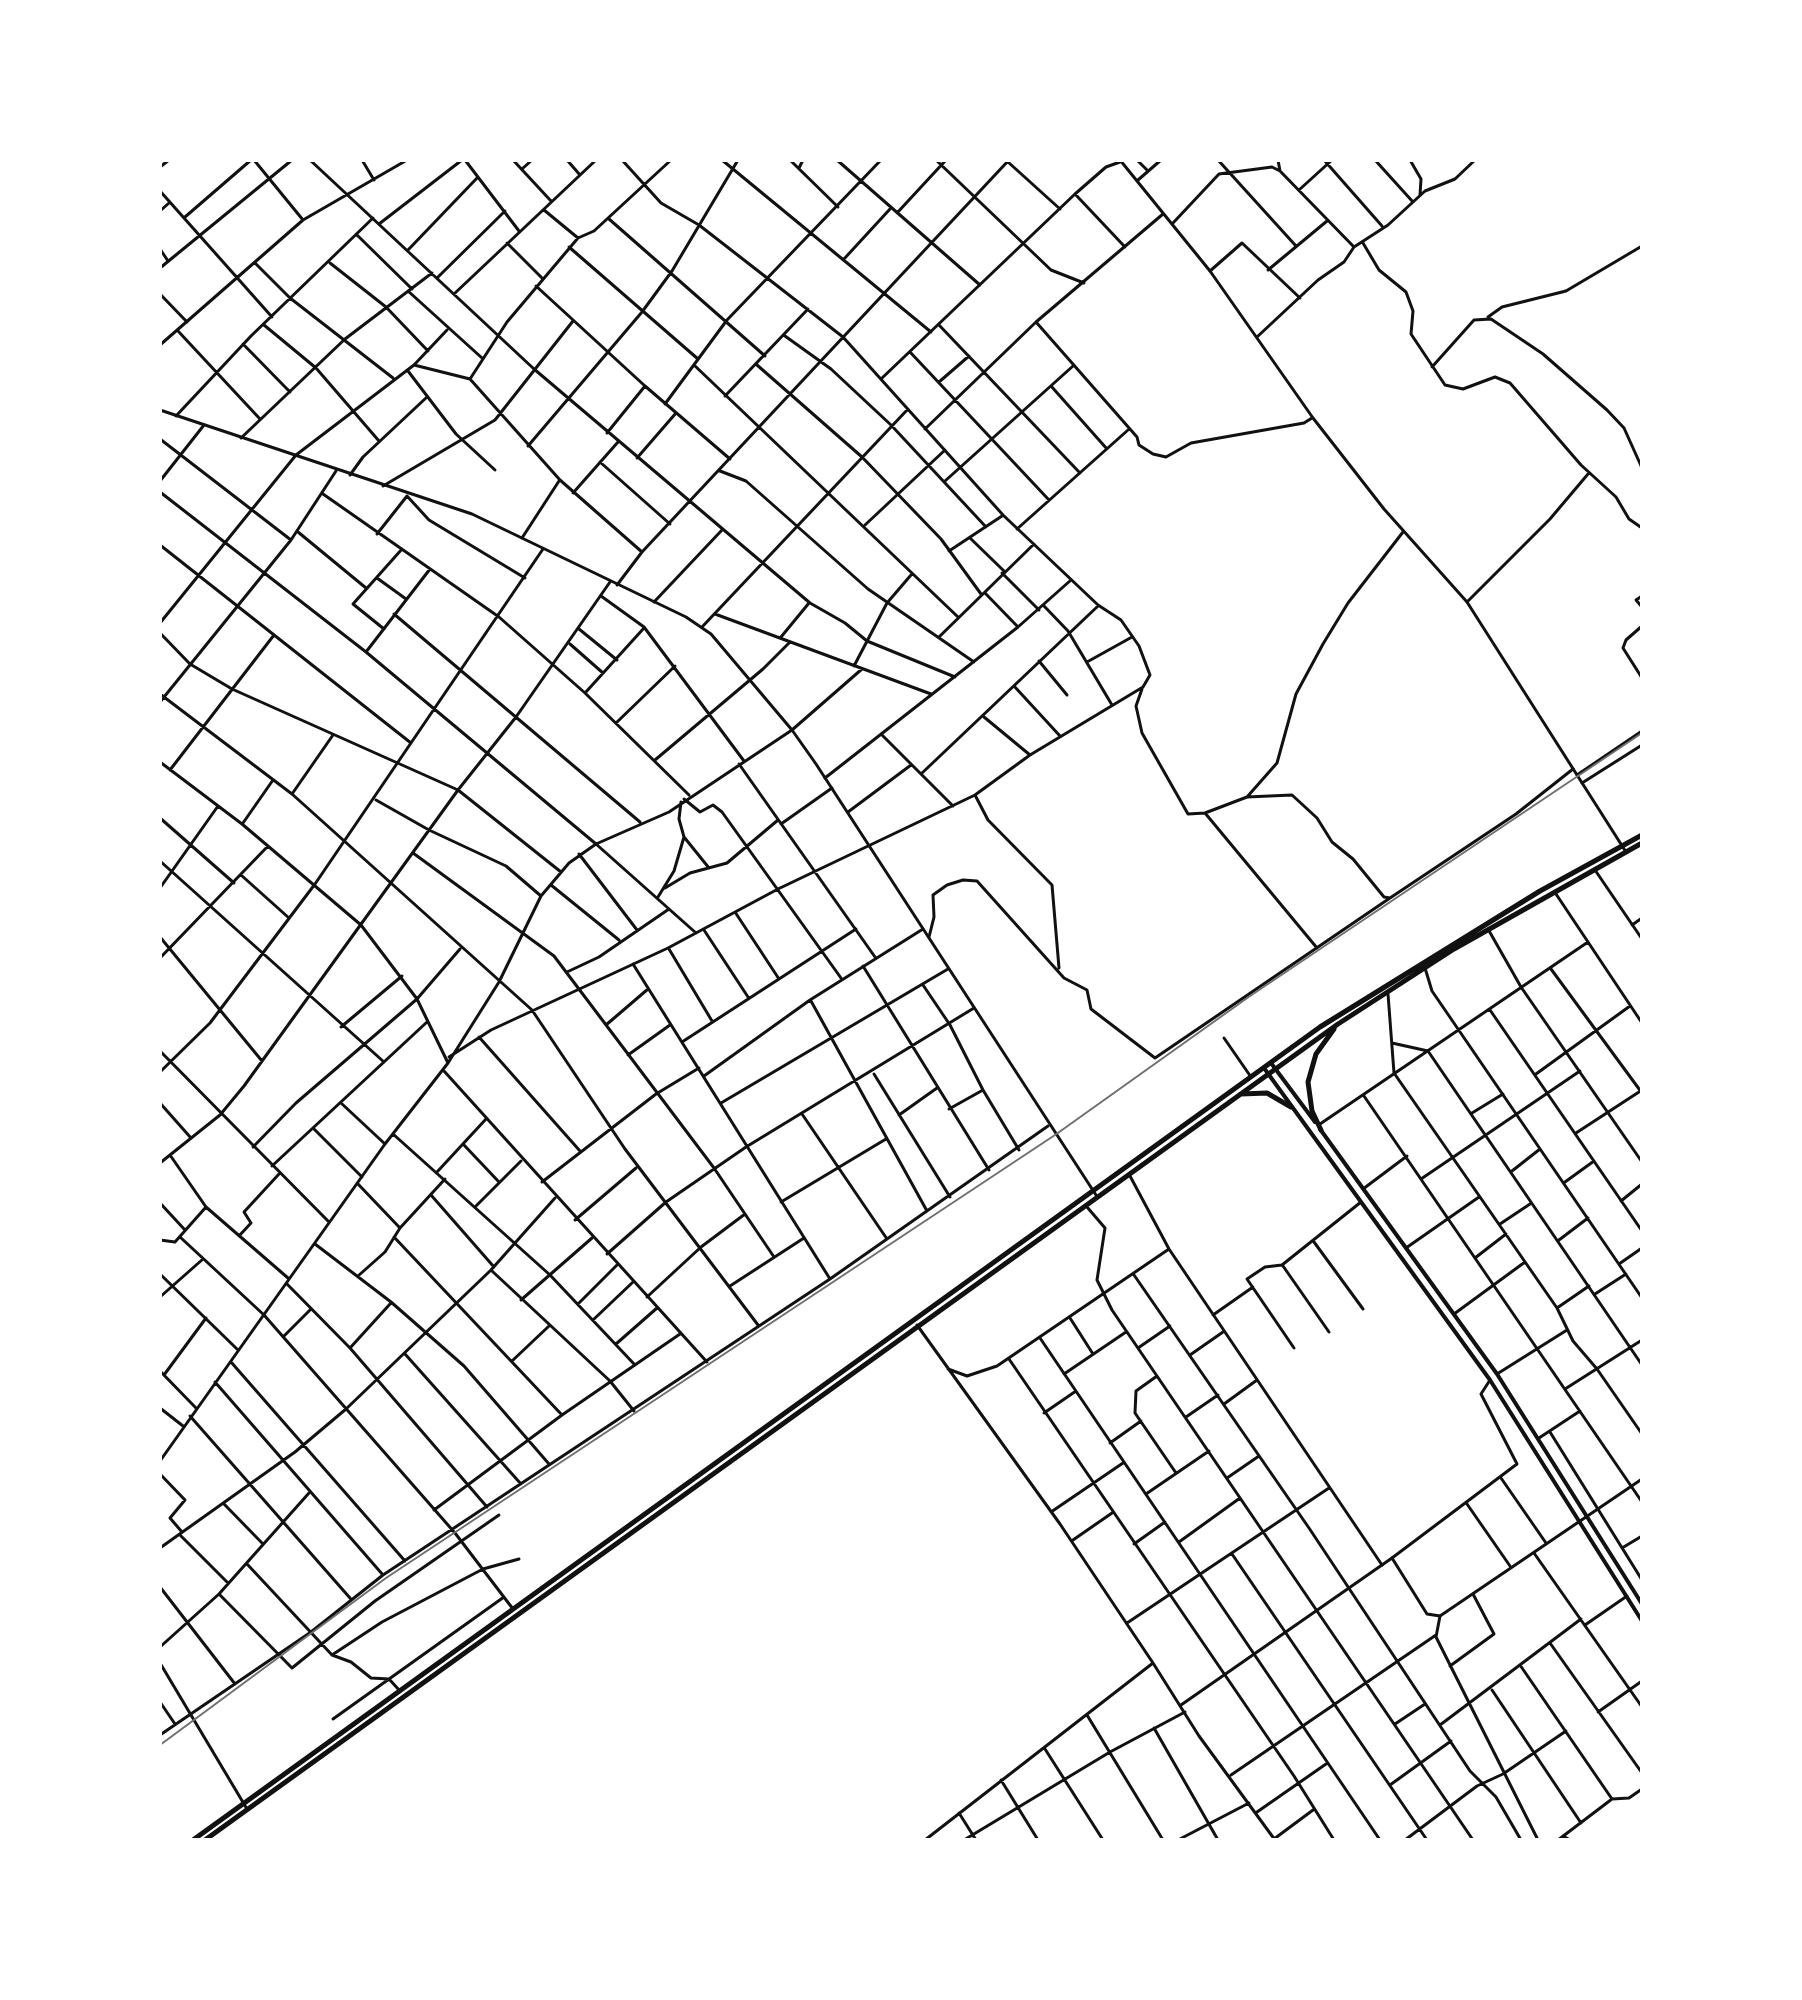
<!DOCTYPE html>
<html>
<head>
<meta charset="utf-8">
<style>
  body { margin:0 }
  #map { position:relative; width:1802px; height:2000px; overflow:hidden; background:#fff; font-family:Manrope,sans-serif }
  canvas { display:block }
  .frame { position:absolute; inset:0; border:162px solid #fff; pointer-events:none }
</style>
</head>
<body>
<div id="map">
<canvas width="1802" height="2000"></canvas>
<div class="frame"></div>
</div>
<script>
const ctx = document.querySelector('canvas').getContext('2d');
ctx.lineJoin = 'round';
function toPath(rows) {
  const path = new Path2D();
  for (const r of rows) {
    path.moveTo(r[0], r[1]);
    for (let i = 2; i < r.length; i += 2) path.lineTo(r[i], r[i + 1]);
  }
  return path;
}
function trace(path, color, width, dash) {
  ctx.strokeStyle = color;
  ctx.lineWidth = width;
  ctx.lineCap = dash ? 'butt' : 'round';
  ctx.setLineDash(dash || []);
  ctx.stroke(path);
}
const minor = toPath([
  [254,160,303,220],
  [310,160,534,369,810,603,845,623,867,641,955,677],
  [362,160,374,180],
  [465,160,519,231],
  [513,160,551,201],
  [567,160,580,175],
  [722,160,931,332],
  [790,160,838,207],
  [837,160,980,285],
  [936,160,1051,270,1084,283],
  [1137,160,1148,171],
  [1218,160,1296,246],
  [1278,160,1280,171],
  [1324,160,1382,226],
  [1375,160,1413,202],
  [1410,160,1421,179,1420,195],
  [1008,162,1060,209],
  [160,167,169,160],
  [799,168,803,160],
  [522,169,532,160],
  [1138,180,1161,160],
  [1299,190,1332,160],
  [160,191,272,317],
  [1075,194,1125,247],
  [544,210,578,238],
  [160,211,169,203],
  [897,213,946,160],
  [185,217,251,160],
  [609,219,765,356],
  [1173,223,1219,174,1272,167,1280,171,1354,247],
  [379,224,462,160],
  [357,235,412,289],
  [507,243,542,278],
  [1363,243,1379,270,1406,292,1413,311,1411,334,1445,385,1463,389,1495,377,1510,383,1581,465,1616,497,1629,519,1642,528],
  [569,247,698,359],
  [160,249,168,261],
  [408,250,478,177],
  [844,259,890,209],
  [255,263,290,298,393,378],
  [330,263,386,307,428,351],
  [160,268,292,160],
  [1268,270,1327,221],
  [1210,271,1242,243,1300,298],
  [437,278,505,211],
  [536,286,645,386,730,459],
  [408,291,482,358],
  [160,294,187,322],
  [454,294,596,160],
  [1488,317,1502,307,1566,291,1642,246],
  [1036,322,1137,437,1139,445,1153,454,1166,457,1191,443,1304,423,1312,418],
  [264,325,316,368,379,441],
  [939,325,1080,473],
  [178,331,260,419],
  [785,336,831,369,891,425,986,527],
  [1257,337,1318,280,1344,262,1354,247,1388,225,1425,191,1455,179,1475,160],
  [243,344,290,392],
  [160,345,303,220,407,160],
  [910,352,1049,500],
  [414,365,470,379,560,480,642,552],
  [694,365,958,617],
  [757,365,862,457,941,539,981,594],
  [1432,367,1474,320,1491,319,1543,354,1607,410,1624,428,1642,468],
  [408,371,456,434,495,470],
  [470,379,507,322,578,238,594,231,671,160],
  [881,379,1075,194,1106,167,1120,162],
  [939,382,969,356],
  [1051,386,1107,449],
  [725,396,808,309],
  [665,404,727,320,881,160],
  [176,416,251,336,373,218],
  [925,429,1036,322,1163,214],
  [607,433,645,386],
  [241,438,345,339,432,273],
  [160,439,291,540],
  [528,446,642,312,672,271,738,160],
  [637,458,676,413],
  [600,462,670,524],
  [720,471,746,481,868,589,974,662],
  [350,475,363,457,427,397],
  [160,481,204,425],
  [945,481,1073,366],
  [383,486,495,420,573,321],
  [160,492,366,652,596,844,696,933],
  [573,493,618,442],
  [323,494,499,617,585,693,689,795],
  [407,496,429,520,525,578],
  [865,525,945,450],
  [1017,529,1128,430],
  [298,532,366,588],
  [377,534,407,496],
  [522,538,559,481],
  [970,538,1004,571],
  [160,545,411,743],
  [949,551,1002,516],
  [1002,573,1039,610],
  [377,578,406,599],
  [617,585,642,552,1009,160],
  [985,593,1018,627],
  [601,596,644,627,744,761],
  [1642,596,1636,600,1642,607],
  [654,602,722,530],
  [1467,602,1550,519,1588,474],
  [1044,606,1068,631,1112,705],
  [394,614,640,822],
  [715,614,931,694],
  [160,623,296,455,414,365,447,330],
  [1642,626,1626,640,1623,648,1642,678],
  [702,627,908,409],
  [384,629,353,604,402,549],
  [579,629,617,660],
  [160,633,190,664,232,689,458,790,561,872],
  [781,637,809,603],
  [939,637,1034,544],
  [570,644,603,673],
  [366,652,430,569],
  [1039,661,1067,695],
  [1087,662,1132,637],
  [854,666,887,603,911,575],
  [1014,686,1060,736],
  [1142,689,1136,706,1142,733,1188,814,1205,813,1247,797,1292,795,1317,818,1332,842,1353,859,1384,897,1390,898,1516,814,1573,769],
  [585,693,644,628],
  [160,694,292,794,532,1010,625,1149,758,1325],
  [160,702,291,540,336,471],
  [984,717,1030,755],
  [616,723,675,666],
  [882,735,953,806],
  [655,760,763,669,790,642],
  [160,762,242,824,361,925,417,999,448,1063],
  [739,764,875,957],
  [170,770,274,635],
  [921,774,1098,606],
  [1577,775,1642,731],
  [825,778,1018,627,1071,580],
  [1582,783,1642,745],
  [292,794,333,735],
  [975,795,988,820,1052,885,1059,968],
  [1247,797,1277,763,1296,694,1323,644,1348,603,1403,532],
  [684,799,700,812,713,805,722,812,841,978],
  [376,800,429,830,506,866,541,896],
  [681,802,679,819,684,837,709,868],
  [848,812,911,765],
  [1205,813,1317,948],
  [160,818,234,883],
  [243,823,273,780],
  [781,824,832,788],
  [413,853,554,956,714,1168,774,1257],
  [579,854,637,930],
  [160,861,384,1062],
  [1595,870,1642,939],
  [241,875,289,918],
  [551,885,619,940],
  [160,888,218,806],
  [665,888,690,873,727,863,778,820],
  [1556,894,1642,1023],
  [658,897,674,871,684,837],
  [735,912,779,979],
  [1632,925,1642,918],
  [1488,929,1521,987,1642,1162],
  [704,930,748,997],
  [160,937,262,1061],
  [929,937,934,917,933,895,947,885,963,880,977,881,1064,978,1087,990,1091,1009,1155,1058,1390,898],
  [669,949,712,1021],
  [160,958,268,846],
  [633,964,830,1279],
  [863,966,989,1170],
  [1425,968,1432,991,1642,1298],
  [1551,969,1642,1093],
  [567,972,599,957,669,909],
  [923,985,950,1025,983,1090,1019,1150],
  [1388,994,1394,1073,1557,1308,1573,1341,1597,1369,1642,1434],
  [811,1001,927,1211],
  [1490,1010,1642,1231],
  [606,1025,648,989],
  [341,1027,402,976],
  [479,1037,580,1151],
  [1224,1038,1251,1077],
  [682,1042,856,929],
  [1392,1043,1428,1051,1642,1365],
  [160,1051,329,1222],
  [628,1055,670,1025],
  [449,1057,491,1030,668,948,778,889,975,795,1030,755,1143,687,1150,675,1139,646,1121,620,1098,605,1003,515,843,337,699,225,661,203,622,160],
  [444,1071,707,1362],
  [160,1072,210,1023,315,884,543,549],
  [874,1074,950,1197],
  [1536,1074,1630,1006],
  [704,1076,810,1000,923,929],
  [1364,1096,1642,1502],
  [160,1103,191,1138],
  [341,1103,385,1144],
  [721,1103,948,969],
  [949,1109,983,1090],
  [1472,1113,1503,1094],
  [802,1114,887,1239],
  [899,1115,937,1088],
  [1320,1124,1588,942],
  [314,1129,362,1177],
  [1576,1133,1642,1090],
  [393,1134,550,1275,635,1365],
  [463,1144,499,1182],
  [253,1147,296,1103,417,999,460,949],
  [170,1155,206,1207,288,1278],
  [160,1163,220,1115,244,1086,458,790,516,717,610,582],
  [272,1166,427,1022],
  [1512,1171,1540,1149],
  [437,1172,486,1119],
  [1130,1176,1169,1249,1382,1565],
  [1421,1179,1580,1071],
  [542,1182,656,1094,699,1068],
  [1565,1182,1594,1161],
  [358,1184,400,1228],
  [1363,1189,1407,1156],
  [431,1195,494,1267],
  [1621,1201,1642,1184],
  [781,1202,886,1139],
  [160,1203,185,1230],
  [476,1206,521,1161],
  [1087,1207,1105,1228,1097,1280,1112,1310,1473,1840],
  [575,1220,636,1168],
  [1500,1224,1530,1204],
  [239,1236,251,1223,244,1212,279,1174],
  [180,1237,264,1315,455,1533,513,1609],
  [394,1237,562,1415],
  [160,1240,175,1242,206,1207],
  [1559,1240,1588,1218],
  [1314,1242,1363,1309],
  [315,1244,391,1302,464,1366,549,1464],
  [1406,1248,1479,1197],
  [607,1254,666,1202,746,1147,974,1008],
  [1475,1258,1506,1234],
  [1619,1264,1642,1248],
  [1283,1266,1329,1332],
  [492,1271,610,1381,634,1411],
  [160,1274,238,1350],
  [1134,1275,1309,1528,1470,1771,1496,1797,1521,1840],
  [358,1276,385,1252,400,1228,445,1179],
  [287,1284,350,1348,487,1507],
  [730,1286,804,1238],
  [1595,1294,1626,1274],
  [160,1297,203,1259],
  [647,1297,701,1247,745,1214],
  [521,1300,592,1238],
  [578,1304,617,1265],
  [1557,1308,1589,1286],
  [1454,1314,1525,1262],
  [1213,1315,1253,1287],
  [1070,1318,1093,1354],
  [593,1320,633,1282],
  [917,1325,1060,1524,1153,1663],
  [283,1337,311,1309],
  [1040,1338,1380,1840],
  [616,1344,657,1308],
  [350,1348,390,1304],
  [1138,1348,1170,1326],
  [1294,1348,1247,1279,1265,1267,1282,1265,1361,1202],
  [405,1354,521,1484],
  [1190,1355,1223,1332],
  [1009,1359,1294,1776,1334,1840],
  [512,1361,549,1326],
  [231,1362,405,1561],
  [948,1369,967,1376,997,1366,1169,1249],
  [160,1371,196,1408],
  [1064,1374,1126,1332],
  [1497,1374,1567,1330],
  [164,1375,206,1318],
  [1157,1376,1136,1391,1135,1413,1176,1473],
  [215,1382,383,1575],
  [1565,1389,1642,1340],
  [1224,1404,1257,1380],
  [160,1408,183,1426],
  [1044,1413,1076,1391],
  [190,1416,350,1598],
  [1186,1417,1218,1395],
  [1550,1432,1642,1580],
  [1539,1438,1580,1411],
  [1110,1443,1141,1421],
  [160,1461,385,1144,448,1063,499,982,541,896,569,863,596,844,669,812,792,730,862,669],
  [160,1474,185,1500,170,1518,182,1532],
  [1227,1478,1259,1456],
  [1501,1478,1546,1543],
  [1146,1494,1209,1451],
  [224,1504,263,1544],
  [1467,1504,1510,1566],
  [434,1510,562,1415,680,1334],
  [1051,1512,1123,1463],
  [180,1535,228,1583],
  [1073,1540,1112,1513],
  [1179,1542,1240,1498],
  [1134,1544,1165,1522],
  [160,1548,295,1452,346,1409,491,1270,555,1198],
  [1622,1548,1642,1536],
  [1534,1553,1642,1707],
  [1232,1554,1427,1840],
  [1392,1558,1517,1464,1481,1394,1490,1380],
  [247,1564,332,1655,382,1622,483,1569,519,1559],
  [160,1587,235,1684],
  [219,1594,292,1668,375,1601,499,1515],
  [1440,1616,1436,1637,1538,1840],
  [1127,1623,1329,1488],
  [1585,1625,1627,1596],
  [1550,1643,1642,1773],
  [160,1647,219,1594,309,1493],
  [332,1655,351,1662,371,1678,389,1679,400,1691],
  [1520,1665,1612,1799],
  [1450,1666,1494,1634,1473,1594],
  [1492,1690,1581,1823],
  [160,1702,175,1724],
  [1598,1712,1642,1681],
  [1087,1715,1163,1840],
  [333,1719,504,1597],
  [1395,1724,1425,1704],
  [1440,1725,1581,1619],
  [1154,1728,1218,1840],
  [160,1735,311,1632,383,1575,830,1279,1048,1126],
  [1045,1749,1103,1840],
  [1231,1775,1436,1635],
  [1001,1780,1038,1840],
  [1390,1785,1451,1741],
  [1257,1812,1326,1764],
  [959,1813,976,1840],
  [1563,1836,1570,1840],
  [1274,1839,1313,1810],
  [925,1840,1153,1663,1199,1736,1275,1840],
  [964,1840,1110,1752,1185,1712],
  [1178,1840,1249,1803],
  [1405,1840,1477,1786,1503,1774,1566,1731],
  [1558,1840,1612,1799,1629,1798,1642,1789]
]);
const tertiary = toPath([
  [1120,160,1210,271,1313,418,1384,509,1467,602,1626,852],
  [160,410,472,514,686,617,711,634,792,730,816,764,1096,1195],
  [160,1663,247,1809],
  [1181,1705,1392,1558,1427,1614,1440,1616,1642,1479]
]);
const primary = toPath([
  [1271,1063,1315,1122],
  [1264,1068,1490,1380,1642,1621],
  [1320,1129,1497,1374,1642,1604]
]);
const trunk = toPath([
  [1241,1094,1267,1093,1291,1107],
  [1321,1130,1312,1111,1308,1082,1316,1054,1334,1029],
  [193,1840,1320,1027,1540,891,1642,835],
  [205,1840,1338,1024,1454,949,1642,843]
]);
const rail = toPath([
  [160,1745,386,1578,1055,1135,1250,996,1642,733]
]);
trace(minor, '#111', 3);
trace(tertiary, '#111', 3);
trace(primary, '#111', 4);
trace(trunk, '#111', 5);
trace(rail, '#707070', 2);
</script>
</body>
</html>
